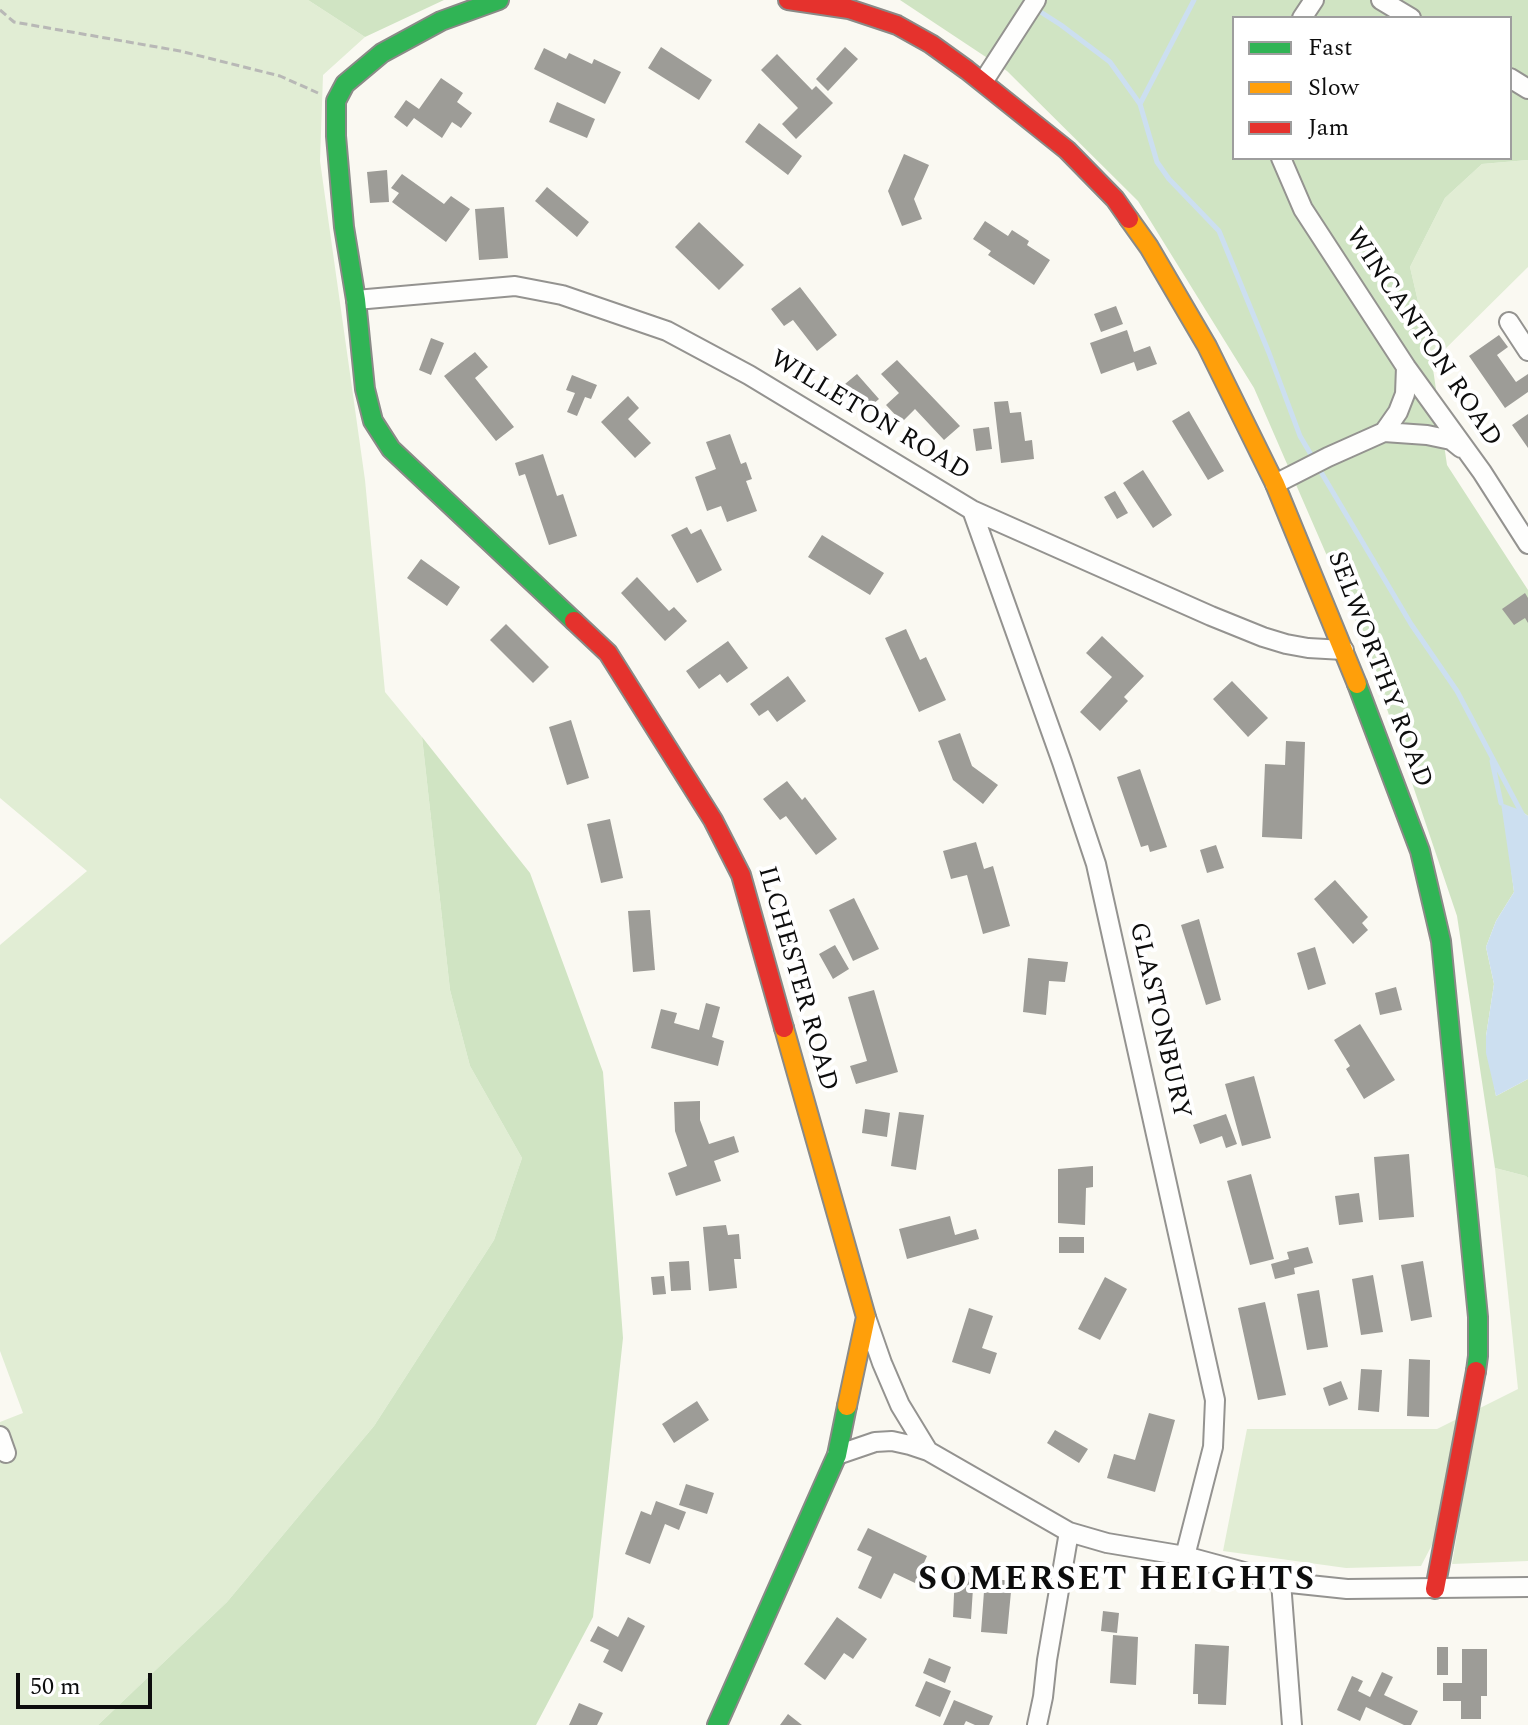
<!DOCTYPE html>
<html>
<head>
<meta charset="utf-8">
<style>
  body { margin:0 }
  #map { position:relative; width:1528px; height:1725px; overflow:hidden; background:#faf9f2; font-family:Spectral,serif }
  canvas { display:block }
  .legend { position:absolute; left:1232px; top:16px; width:280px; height:144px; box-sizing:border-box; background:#fff; border:2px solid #9e9e9e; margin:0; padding:10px 14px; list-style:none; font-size:24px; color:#0d0d0d }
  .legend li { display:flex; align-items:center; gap:16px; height:40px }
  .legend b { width:40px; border:2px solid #9e9e9e }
  .scale { position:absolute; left:16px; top:1673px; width:136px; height:36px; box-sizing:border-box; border:4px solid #0d0d0d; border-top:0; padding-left:10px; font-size:24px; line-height:28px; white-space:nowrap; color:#0d0d0d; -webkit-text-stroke:6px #fff; paint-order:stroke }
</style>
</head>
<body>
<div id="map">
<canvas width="1528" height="1725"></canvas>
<ul class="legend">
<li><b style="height:10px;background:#30b455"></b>Fast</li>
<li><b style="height:10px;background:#ff9f0a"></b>Slow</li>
<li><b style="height:10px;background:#e5322d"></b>Jam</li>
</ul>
<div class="scale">50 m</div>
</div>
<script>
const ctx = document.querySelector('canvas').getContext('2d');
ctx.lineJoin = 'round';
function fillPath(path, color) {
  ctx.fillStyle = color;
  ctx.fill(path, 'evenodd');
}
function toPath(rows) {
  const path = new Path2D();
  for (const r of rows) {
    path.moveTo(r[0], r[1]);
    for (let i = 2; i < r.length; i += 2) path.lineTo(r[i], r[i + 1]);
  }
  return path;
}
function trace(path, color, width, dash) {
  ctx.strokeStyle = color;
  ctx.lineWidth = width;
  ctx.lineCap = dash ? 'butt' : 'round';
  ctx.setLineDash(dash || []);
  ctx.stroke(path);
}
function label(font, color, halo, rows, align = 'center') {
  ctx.font = font + ' Spectral,serif';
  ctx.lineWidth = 8;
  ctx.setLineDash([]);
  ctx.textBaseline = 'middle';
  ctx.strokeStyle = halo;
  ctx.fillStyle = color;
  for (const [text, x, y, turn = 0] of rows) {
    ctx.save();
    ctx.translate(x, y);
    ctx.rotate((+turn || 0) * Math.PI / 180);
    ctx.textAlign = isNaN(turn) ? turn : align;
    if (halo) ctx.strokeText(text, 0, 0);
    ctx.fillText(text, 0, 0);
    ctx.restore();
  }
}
const green = toPath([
  [0,0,308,0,365,37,323,75,320,161,365,480,385,692,422,737,450,990,470,1066,522,1158,494,1240,374,1426,227,1602,98,1725,0,1725,0,1422,23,1413,0,1351,0,945,87,871,0,798],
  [1528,160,1528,267,1432,362,1410,267,1445,198,1482,164],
  [1495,1168,1526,1176,1528,1178,1528,1561,1452,1564,1478,1409,1518,1389],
  [1457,1419,1434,1541,1421,1566,1346,1568,1223,1551,1247,1429,1437,1429]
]);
const forest = toPath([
  [308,0,444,0,365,37],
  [900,0,1528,0,1528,160,1482,164,1445,198,1410,267,1432,362,1447,465,1528,590,1528,816,1520,810,1511,867,1514,892,1496,921,1486,947,1494,984,1486,1036,1496,1096,1528,1079,1528,1178,1526,1176,1495,1168,1457,916,1364,641,1254,388,1138,201,1007,71],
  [1234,18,1510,18,1510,158,1234,158],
  [422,737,530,873,603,1072,623,1338,593,1617,536,1725,98,1725,227,1602,374,1426,494,1240,522,1158,470,1066,450,990]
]);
const water = toPath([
  [1501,803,1520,810,1528,816,1528,1079,1496,1096,1486,1053,1486,1036,1494,984,1486,947,1496,921,1514,892]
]);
const stream = toPath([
  [1036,9,1061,25,1110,62,1140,104,1157,162,1169,179,1219,231,1269,353,1300,436,1313,458],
  [1140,104,1194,0],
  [1318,467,1411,624,1457,691,1528,825],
  [1492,761,1501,803]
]);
const building = toPath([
  [661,47,712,80,699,100,648,68],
  [845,47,858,59,828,91,816,79],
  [544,48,566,59,569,53,592,64,594,59,621,72,605,104,534,69],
  [777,54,812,90,816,86,833,103,796,139,782,124,798,108,761,70],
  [441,78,463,93,457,102,472,113,461,128,452,122,442,138,414,118,407,127,394,117,406,100,419,109],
  [557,102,595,119,587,138,549,122],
  [759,123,802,156,788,175,745,142],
  [904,154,929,165,914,199,922,219,902,226,888,191],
  [387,170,389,202,370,203,367,172],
  [402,174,444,204,451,196,470,209,446,242,392,202,399,193,391,188],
  [547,187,589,222,577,237,535,201],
  [504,207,508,258,479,260,475,209],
  [985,221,1008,236,1012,230,1029,241,1027,245,1050,260,1034,285,988,255,991,251,973,239],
  [699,222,744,265,719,290,675,247],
  [800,287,837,335,817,351,793,320,784,326,771,309],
  [1116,306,1123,324,1101,332,1094,314],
  [1127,330,1134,352,1150,346,1157,364,1137,371,1134,362,1101,374,1090,343],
  [1499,335,1508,347,1497,355,1516,382,1528,374,1528,392,1505,408,1469,356],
  [431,338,444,343,431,375,419,370],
  [475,352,488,367,475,378,514,427,496,441,444,376],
  [897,360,960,426,944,440,915,409,902,422,886,405,899,393,881,374],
  [857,374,879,399,867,409,845,384],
  [572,375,597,385,591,399,585,397,577,416,567,412,575,393,566,390],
  [628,396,639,408,628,419,651,443,635,458,601,422],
  [1008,401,1010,413,1021,412,1025,441,1032,440,1034,459,1001,463,994,402],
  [1189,411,1224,471,1208,480,1172,421],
  [1528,414,1528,448,1512,425],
  [989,427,992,449,976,451,973,429],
  [730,434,741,464,746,462,752,479,746,481,757,511,727,522,721,506,707,511,695,477,716,469,706,442],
  [543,454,557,496,563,494,577,536,549,545,525,474,519,476,515,463],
  [1143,470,1172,515,1153,528,1123,483],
  [1115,491,1128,513,1117,519,1104,497],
  [687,527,691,534,701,529,722,570,697,583,671,535],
  [822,535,884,573,870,595,808,557],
  [421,559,460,587,447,606,407,578],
  [637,577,669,611,674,607,687,621,665,641,621,593],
  [1525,593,1528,598,1528,623,1525,618,1514,625,1502,609],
  [506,624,549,667,533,683,490,640],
  [906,629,920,660,926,657,946,700,919,712,885,638],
  [1102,636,1144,676,1124,697,1128,701,1100,731,1080,712,1112,677,1086,653],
  [728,641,748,668,727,683,720,674,699,689,686,671],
  [788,676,806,701,777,722,768,710,759,716,750,704],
  [1232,681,1268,718,1248,737,1213,699],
  [571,720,589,778,567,785,549,727],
  [960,733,972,766,998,785,983,804,953,780,938,741],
  [1286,741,1305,742,1302,839,1262,837,1265,764,1285,765],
  [1140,769,1167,847,1150,852,1148,845,1141,847,1117,777],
  [787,781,802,800,805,797,837,839,816,855,786,816,780,820,763,799],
  [610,819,623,878,601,883,587,824],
  [976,842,984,869,993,866,1010,926,983,934,967,875,951,879,943,851],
  [1216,845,1224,868,1207,873,1200,850],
  [1335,880,1368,917,1362,923,1368,930,1353,944,1314,899],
  [854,898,879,949,853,961,829,910],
  [650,910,655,970,633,972,628,911],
  [1199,919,1221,1000,1206,1005,1181,925],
  [835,945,849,969,833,979,819,954],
  [1315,947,1326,984,1308,990,1297,953],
  [1028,958,1068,962,1065,982,1049,981,1046,1015,1023,1012],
  [1396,987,1402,1010,1380,1015,1375,993],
  [874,990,898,1072,856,1084,850,1066,867,1061,848,997],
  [706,1003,720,1007,712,1037,724,1041,718,1066,651,1048,661,1009,677,1013,674,1023,699,1030],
  [1360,1024,1395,1080,1364,1099,1346,1069,1350,1066,1334,1040],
  [1254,1076,1271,1138,1242,1146,1225,1084],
  [700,1101,700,1120,709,1144,734,1136,739,1152,714,1161,721,1181,676,1196,668,1173,687,1166,675,1131,674,1102],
  [865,1109,890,1113,887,1137,862,1133],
  [899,1112,924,1115,916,1170,891,1166],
  [1226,1114,1237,1144,1226,1148,1222,1136,1200,1144,1193,1125],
  [1409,1154,1414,1217,1379,1220,1374,1157],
  [1093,1166,1093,1187,1086,1188,1085,1225,1058,1223,1058,1169],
  [1251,1174,1274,1259,1250,1265,1227,1181],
  [1359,1193,1363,1222,1339,1225,1335,1196],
  [950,1216,955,1235,976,1229,979,1239,907,1259,899,1229],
  [726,1225,728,1235,739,1234,741,1259,734,1259,737,1288,709,1291,703,1227],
  [1059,1237,1084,1237,1084,1253,1059,1253],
  [1308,1247,1313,1263,1294,1268,1295,1274,1275,1279,1271,1264,1289,1259,1287,1252],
  [689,1261,691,1290,671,1291,669,1262],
  [1423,1261,1432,1317,1411,1321,1401,1265],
  [1373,1275,1383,1332,1361,1335,1352,1279],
  [664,1276,666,1294,653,1295,651,1277],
  [1105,1277,1127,1289,1100,1340,1078,1329],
  [1319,1290,1328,1347,1307,1350,1297,1294],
  [1265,1302,1286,1395,1258,1400,1238,1308],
  [969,1308,993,1316,982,1348,997,1353,990,1374,952,1362],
  [1409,1359,1430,1360,1429,1417,1407,1416],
  [1361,1369,1382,1370,1379,1412,1358,1410],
  [1341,1381,1348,1399,1329,1406,1323,1388],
  [697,1401,709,1420,674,1443,662,1424],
  [1149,1413,1175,1420,1155,1492,1107,1478,1114,1454,1135,1460],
  [1055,1430,1088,1449,1079,1463,1047,1443],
  [686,1484,714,1493,707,1514,679,1505],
  [656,1501,686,1512,679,1530,665,1524,650,1564,625,1554,641,1511,651,1515],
  [868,1528,927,1556,915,1583,894,1573,881,1599,858,1588,872,1557,857,1550],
  [955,1572,974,1573,971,1619,953,1617],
  [985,1578,1012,1581,1007,1634,981,1632],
  [1103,1611,1119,1613,1117,1633,1101,1631],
  [628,1617,645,1626,622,1672,603,1662,609,1650,590,1641,598,1626,618,1637],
  [837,1617,867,1639,853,1659,844,1653,825,1680,804,1664],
  [1113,1635,1138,1637,1136,1685,1110,1683],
  [1195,1644,1229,1646,1226,1705,1198,1704,1198,1694,1193,1694],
  [1437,1647,1448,1647,1448,1675,1437,1675],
  [1462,1649,1487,1649,1487,1696,1481,1696,1481,1719,1461,1719,1461,1701,1443,1701,1443,1683,1462,1683],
  [929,1658,951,1667,945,1683,923,1673],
  [1382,1672,1393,1677,1384,1695,1418,1711,1411,1725,1404,1725,1366,1707,1360,1721,1337,1710,1352,1676,1363,1681,1358,1691,1370,1697],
  [926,1681,951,1691,940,1717,915,1706],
  [954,1700,993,1716,989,1725,975,1725,966,1721,964,1725,943,1725],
  [579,1703,603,1713,597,1725,569,1725],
  [788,1714,802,1725,780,1725]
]);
const path = toPath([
  [0,10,14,22,180,51,280,76,318,93]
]);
const street = toPath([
  [1381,0,1411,18],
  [1302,18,1314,0],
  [1510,78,1528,89],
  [983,82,1036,0],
  [1281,158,1303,209,1406,367,1482,472,1528,544],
  [356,300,515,286,562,295,667,331,749,375,972,510,1211,616,1263,637,1286,644,1308,648,1344,650],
  [1509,322,1528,351],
  [1384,432,1398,412,1405,394,1406,367],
  [1275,484,1328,457,1384,432,1427,435,1451,440,1461,448],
  [972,510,1062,762,1096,864,1215,1400,1213,1447,1185,1556],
  [867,1320,882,1363,900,1405,928,1451],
  [0,1436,6,1453],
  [837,1455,875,1442,892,1441,910,1445,928,1451,1069,1532,1107,1543,1185,1556,1281,1582,1347,1589,1528,1587],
  [1281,1582,1292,1725],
  [1037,1725,1043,1697,1047,1660,1069,1532]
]);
const fast = toPath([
  [499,0,441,21,382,53,345,84,336,101,336,136,344,227,356,300,365,389,373,421,391,449,574,621],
  [1357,684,1420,851,1441,941,1478,1317,1478,1356,1476,1371],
  [717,1725,837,1455,847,1406]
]);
const slow = toPath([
  [1129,219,1149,247,1207,346,1275,484,1357,684],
  [784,1028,866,1317,847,1406]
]);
const jam = toPath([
  [788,0,849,9,897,25,931,44,967,70,1067,150,1115,199,1129,219],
  [574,621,608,653,713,820,741,875,784,1028],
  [1435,1589,1476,1371]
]);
const streetNames = [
  ["WINCANTON ROAD",1422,338,56],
  ["WILLETON ROAD",869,417,31],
  ["SELWORTHY ROAD",1378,670,69],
  ["ILCHESTER ROAD",796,979,74],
  ["GLASTONBURY",1158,1021,77]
];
const districtNames = [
  ["SOMERSET HEIGHTS",1117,1582]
];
fillPath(green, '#e1edd4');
fillPath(forest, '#d0e4c3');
fillPath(water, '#ccdff0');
trace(stream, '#ccdff0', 5);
fillPath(building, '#9d9c97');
trace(street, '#949390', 22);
trace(fast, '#8a8a87', 22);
trace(slow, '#8a8a87', 22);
trace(jam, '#8a8a87', 22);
trace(path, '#b8b8b6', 3, [8, 4]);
trace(street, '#fefefd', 18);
trace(fast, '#30b455', 18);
trace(slow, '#ff9f0a', 18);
trace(jam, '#e5322d', 18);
label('26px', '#0d0d0d', '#fff', streetNames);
ctx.letterSpacing = '2px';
label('bold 34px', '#0d0d0d', '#fff', districtNames);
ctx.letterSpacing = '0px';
</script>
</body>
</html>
